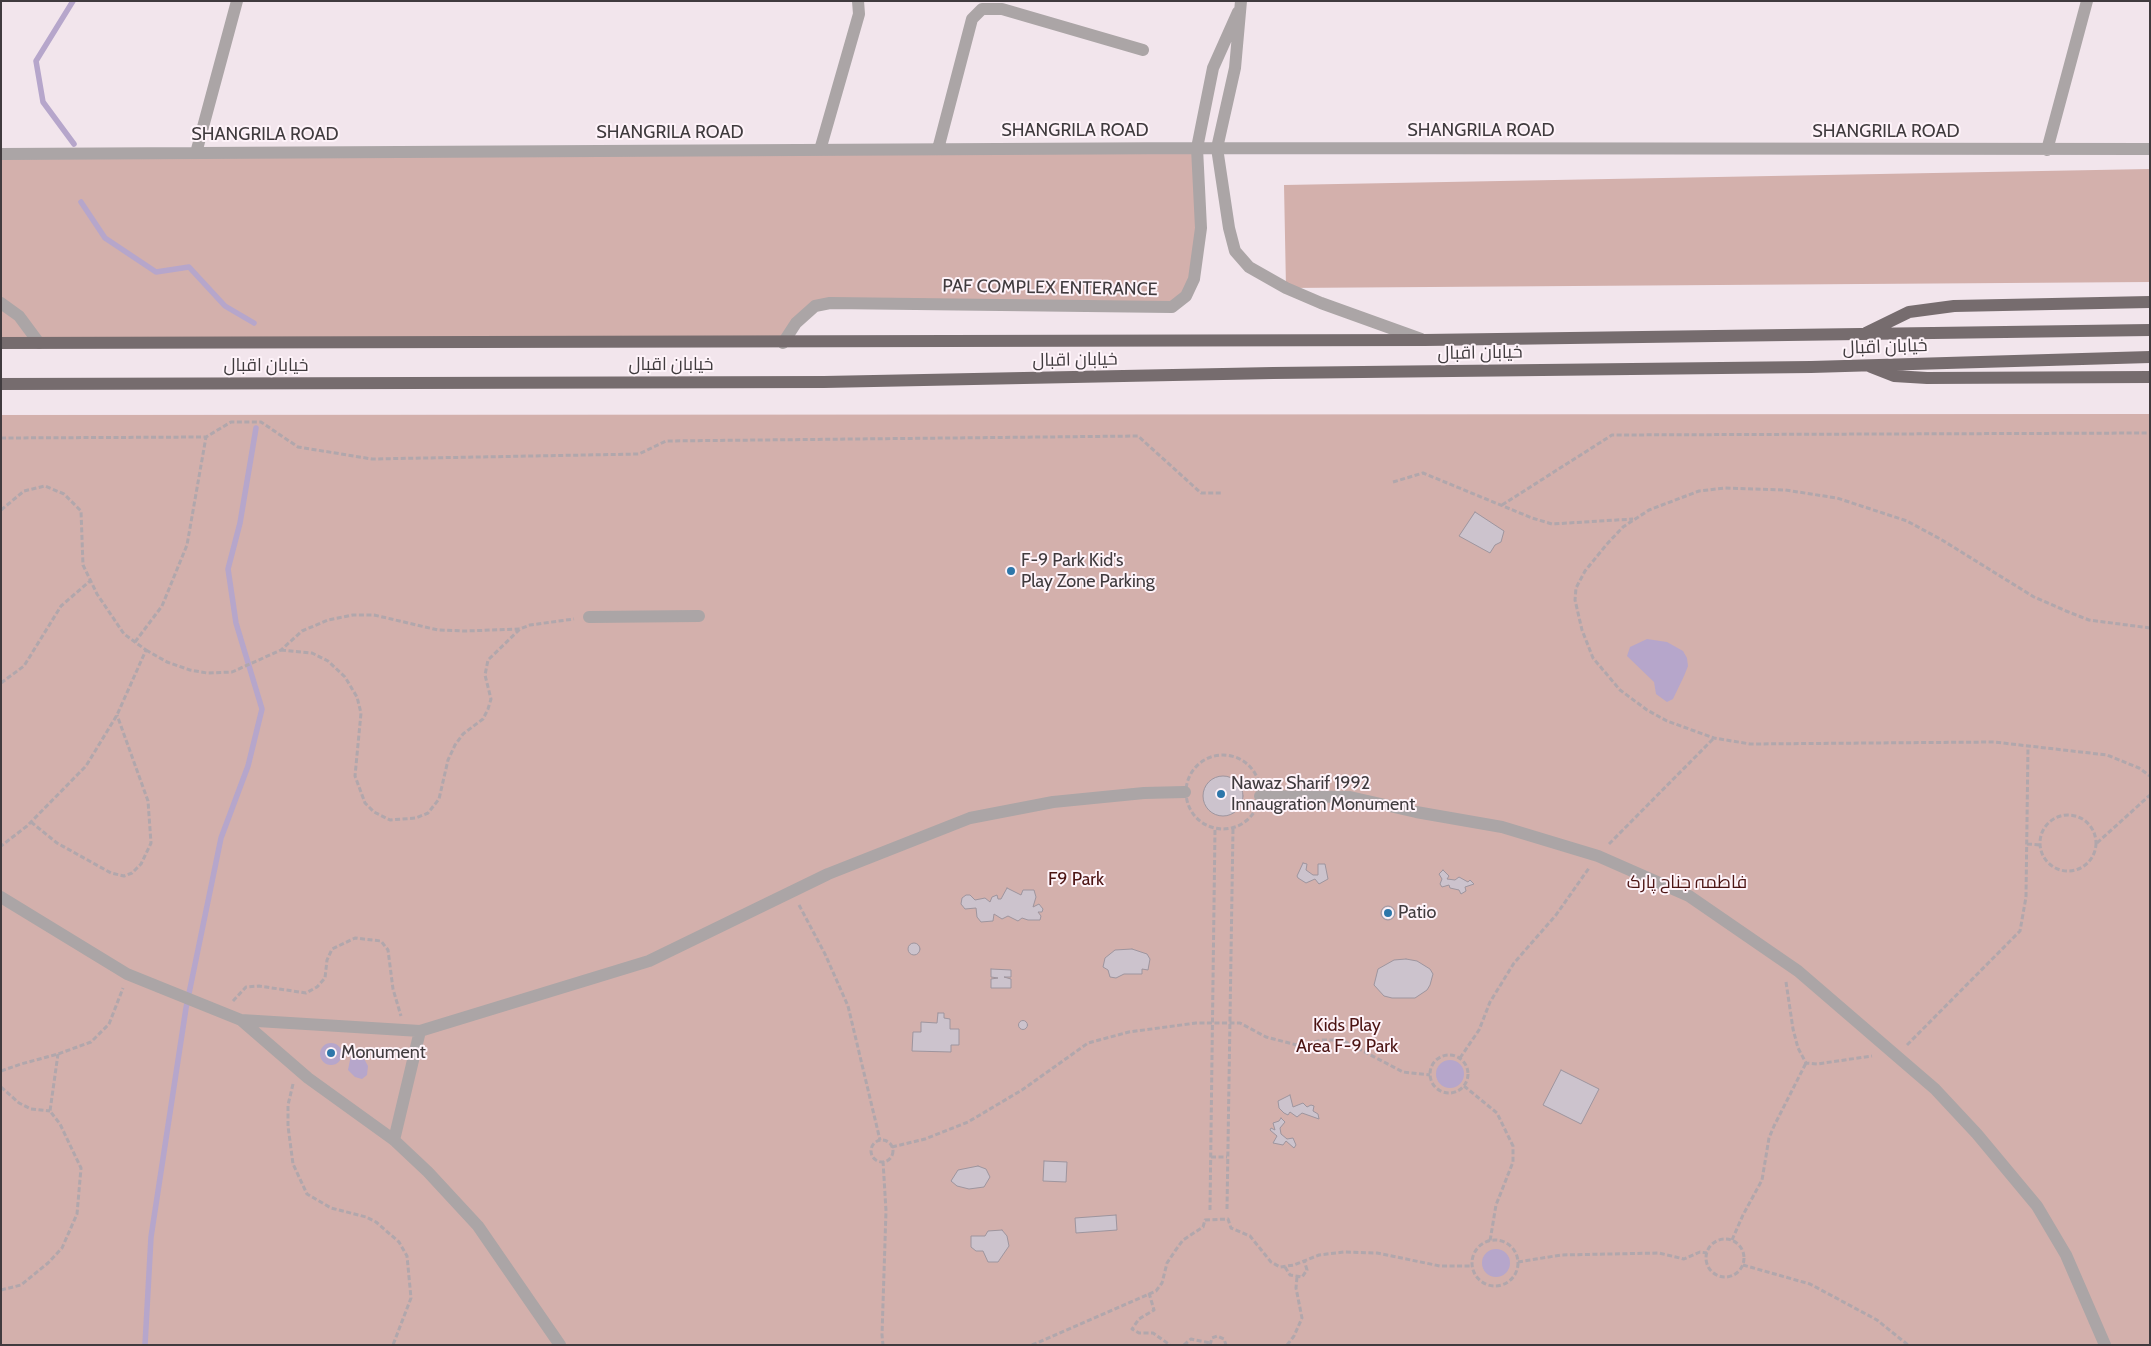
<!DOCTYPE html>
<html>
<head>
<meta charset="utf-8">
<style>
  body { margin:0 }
  #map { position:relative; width:2151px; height:1346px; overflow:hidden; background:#f2e5ec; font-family:Cabin,sans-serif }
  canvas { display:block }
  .frame { position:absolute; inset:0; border:2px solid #403b3e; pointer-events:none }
</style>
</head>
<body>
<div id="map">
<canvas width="2151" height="1346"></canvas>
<div class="frame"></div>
</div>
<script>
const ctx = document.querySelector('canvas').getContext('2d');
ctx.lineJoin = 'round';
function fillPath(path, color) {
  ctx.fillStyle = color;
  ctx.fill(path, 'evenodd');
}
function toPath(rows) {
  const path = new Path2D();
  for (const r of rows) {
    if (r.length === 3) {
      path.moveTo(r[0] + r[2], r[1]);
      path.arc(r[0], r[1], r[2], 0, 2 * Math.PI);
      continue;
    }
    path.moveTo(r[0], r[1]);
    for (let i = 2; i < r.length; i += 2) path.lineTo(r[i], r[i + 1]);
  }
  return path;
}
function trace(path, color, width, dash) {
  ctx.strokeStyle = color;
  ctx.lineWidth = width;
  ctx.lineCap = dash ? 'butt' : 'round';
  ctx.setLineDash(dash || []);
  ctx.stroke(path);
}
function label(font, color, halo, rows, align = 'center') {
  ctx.font = font + ' Cabin,Cairo,sans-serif';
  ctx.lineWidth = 4;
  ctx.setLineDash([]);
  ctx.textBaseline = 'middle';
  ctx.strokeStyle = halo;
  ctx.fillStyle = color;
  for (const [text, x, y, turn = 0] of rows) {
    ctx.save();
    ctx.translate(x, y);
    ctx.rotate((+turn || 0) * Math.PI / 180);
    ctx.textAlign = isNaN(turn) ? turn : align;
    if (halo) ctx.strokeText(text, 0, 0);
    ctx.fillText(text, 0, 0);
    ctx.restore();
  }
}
const green = toPath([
  [1197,148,1194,279,1172,307,815,306,783,343,1,343,1,154],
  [2150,169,2150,282,1286,288,1284,185],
  [2150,414,2150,1345,1,1345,1,415]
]);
const water = toPath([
  [1647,639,1667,642,1683,651,1687,658,1688,666,1684,676,1673,699,1667,702,1656,694,1654,682,1627,656,1630,647],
  [331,1054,11],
  [354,1051,361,1053,368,1066,367,1075,362,1079,355,1077,348,1070,351,1055],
  [1450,1074,14],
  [1496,1263,14]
]);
const stream = toPath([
  [73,1,36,61,43,102,74,144],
  [81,202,105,238,156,272,189,267,225,306,254,323],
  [145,1345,151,1237,186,1008,221,838,248,766,262,709,236,623,228,569,240,523,256,428]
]);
const building = toPath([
  [1475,512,1504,531,1501,542,1495,545,1490,553,1459,536,1475,512],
  [1223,796,20],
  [1303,863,1307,864,1306,870,1313,875,1318,875,1318,864,1325,864,1328,879,1319,884,1315,879,1306,883,1298,878,1297,876,1303,863],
  [1443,870,1449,876,1447,879,1455,880,1459,877,1468,882,1470,880,1474,884,1465,887,1466,891,1461,894,1459,890,1450,888,1449,885,1442,887,1440,884,1442,879,1439,874,1443,870],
  [1007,888,1021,895,1023,890,1034,890,1036,897,1033,907,1039,904,1043,909,1042,912,1038,912,1041,916,1040,920,1028,920,1022,918,1018,921,1008,916,1002,919,994,914,993,921,981,922,977,917,976,908,965,909,961,904,962,898,966,895,970,895,975,900,985,898,990,902,992,897,997,895,998,899,1001,899,1007,888],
  [1388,913,7],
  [914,949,6],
  [1132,949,1147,954,1150,959,1148,970,1142,969,1142,974,1124,974,1116,978,1110,977,1108,970,1103,967,1105,958,1115,950,1132,949],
  [1406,959,1417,961,1430,969,1433,974,1430,985,1427,990,1415,998,1392,998,1384,996,1374,985,1378,969,1394,960,1406,959],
  [991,969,1011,970,1011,977,1004,977,1011,979,1011,988,991,988,991,979,998,978,991,977,991,969],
  [938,1013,944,1013,944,1018,950,1019,950,1029,959,1029,959,1045,951,1045,951,1052,912,1051,913,1032,921,1032,921,1022,937,1023,938,1013],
  [1023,1025,4.5],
  [331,1053,5.5],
  [1561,1070,1599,1089,1581,1124,1543,1105,1561,1070],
  [1290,1095,1293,1107,1303,1103,1307,1107,1311,1105,1314,1106,1313,1111,1318,1114,1319,1119,1302,1113,1297,1117,1290,1112,1288,1115,1284,1113,1279,1108,1278,1101,1290,1095],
  [1281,1118,1285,1122,1280,1128,1281,1134,1287,1139,1293,1138,1296,1145,1294,1148,1286,1141,1283,1145,1273,1143,1277,1136,1270,1130,1271,1128,1275,1130,1273,1123,1279,1121,1281,1118],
  [1044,1161,1067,1162,1066,1182,1043,1181,1044,1161],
  [978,1166,986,1169,990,1177,984,1187,969,1189,957,1186,951,1181,958,1170,978,1166],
  [1116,1215,1117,1230,1076,1233,1075,1218,1116,1215],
  [1002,1230,1007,1236,1009,1246,998,1262,988,1262,983,1251,976,1251,971,1247,971,1236,985,1236,988,1231,1002,1230]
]);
const path = toPath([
  [1,438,206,437,231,422,261,422,298,447,372,459,639,454,666,441,1138,436,1201,493,1221,493],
  [1393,482,1423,473,1532,518,1552,524,1633,519],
  [1502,505,1612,435,2150,433],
  [1,510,24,491,45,486,64,494,81,511,83,565,97,594,124,634,146,650,117,715,86,766,27,826,1,846],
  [2150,628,2089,620,2066,611,2034,597,1942,540,1907,521,1837,498,1785,490,1725,488,1699,491,1649,510,1623,527,1607,544,1585,571,1576,588,1575,600,1582,630,1593,658,1620,690,1647,710,1667,721,1714,738,1750,744,1994,742,2107,755,2139,768,2150,776],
  [135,642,162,606,187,545,206,437],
  [146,650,167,662,190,670,207,673,232,672,281,650,302,631,328,620,353,615,374,615,438,630,465,631,520,629,530,625,574,619],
  [281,650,312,653,328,661,345,677,357,697,361,713,355,776,365,803,374,812,390,820,416,818,428,813,439,799,448,760,455,745,463,734,483,719,488,709,491,699,485,675,488,660,520,629],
  [1,683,24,666,61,606,90,581],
  [1223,792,37],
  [2068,843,28],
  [31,822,57,843,111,873,124,876,132,873,141,864,151,843,148,801,117,715],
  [2097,843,2150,795],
  [1609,844,1714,738],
  [2027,844,2041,845],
  [799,905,825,954,848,1006,880,1140],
  [1786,982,1793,1029,1798,1048,1806,1063,1817,1064,1872,1056],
  [233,1001,246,987,259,986,306,993,317,987,325,978,327,960,332,949,355,938,381,941,388,950,393,989,401,1016],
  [1907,1045,2020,931,2026,897,2028,746],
  [1449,1074,19],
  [1460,1058,1479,1030,1490,1002,1514,963,1556,915,1589,868],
  [1,1071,21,1064,58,1054,91,1042,109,1024,123,988],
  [293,1084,288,1105,288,1126,293,1164,307,1194,331,1208,366,1217,376,1222,399,1242,407,1256,411,1298,393,1345],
  [1464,1086,1497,1113,1513,1146,1513,1162,1496,1205,1490,1241],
  [1,1087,19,1103,31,1109,50,1111],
  [882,1151,11],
  [892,1147,925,1139,968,1122,1022,1090,1088,1043,1129,1032,1196,1023,1240,1023,1266,1037,1297,1045,1323,1040,1342,1040,1403,1072,1430,1075],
  [1211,1157,1227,1157],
  [883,1161,886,1211,882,1335,883,1345],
  [1227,1209,1233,828],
  [1210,1210,1215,829],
  [1725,1258,19],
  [1732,1240,1743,1215,1762,1180,1769,1138,1774,1126,1806,1063],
  [1495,1263,23],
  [1518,1262,1561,1255,1659,1253,1684,1259,1700,1252,1707,1253],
  [1743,1265,1810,1284,1877,1320,1908,1345],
  [1285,1267,1290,1275,1302,1277,1307,1270,1304,1260],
  [1,1290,21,1285,48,1263,62,1248,77,1214,81,1168,60,1124,50,1111,58,1054],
  [1149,1293,1154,1310,1139,1319,1132,1329,1139,1333,1153,1333,1170,1345],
  [1032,1345,1156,1291,1162,1283,1167,1263,1175,1251,1183,1240,1203,1227,1205,1220,1228,1219,1231,1228,1250,1236,1271,1262,1280,1267,1294,1265,1319,1255,1344,1252,1377,1253,1440,1266,1472,1266],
  [1184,1345,1191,1339,1210,1343],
  [1210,1345,1212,1338,1217,1336,1224,1339,1226,1345],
  [1287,1345,1294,1336,1302,1318,1296,1288,1297,1277]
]);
const minor = toPath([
  [1241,1,1235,68,1217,148,1229,228,1235,251,1249,267,1286,288,1321,303,1421,339],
  [938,149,972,19,982,9,1002,9,1143,50],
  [820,150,859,14,858,1],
  [2047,150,2087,1],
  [196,153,237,1],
  [1,154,1197,148,2150,149],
  [1,303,19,316,39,343],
  [783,343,796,323,815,306,830,303,1172,307,1186,296,1194,279,1201,228,1197,148,1213,68,1238,12],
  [589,617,699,616],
  [1260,796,1350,797,1416,812,1502,827,1598,856,1689,896,1798,971,1935,1089,1977,1134,2037,1206,2066,1255,2105,1345],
  [1,897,127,974,241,1020,420,1031,649,961,828,874,970,818,1053,802,1144,793,1185,792],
  [241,1020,308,1078,394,1140,428,1172,478,1226,560,1345],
  [394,1140,420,1031]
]);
const major = toPath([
  [1866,333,1909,312,1954,306,2150,302],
  [1,343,1425,340,2150,330],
  [1871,367,1894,376,1927,378,2150,377],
  [1,384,824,382,1273,373,1811,367,2150,357]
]);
const markers = [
  [1011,571,5,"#2d77aa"],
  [1221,794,5,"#2d77aa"],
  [1388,913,5,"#2d77aa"],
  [331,1053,5,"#2d77aa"]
];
const streetNames = [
  ["SHANGRILA ROAD",1075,131],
  ["SHANGRILA ROAD",1481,131],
  ["SHANGRILA ROAD",1886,132],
  ["SHANGRILA ROAD",670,133],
  ["SHANGRILA ROAD",265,135],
  ["PAF COMPLEX ENTERANCE",1050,288,1],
  ["خیابان اقبال",1885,347,-2],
  ["خیابان اقبال",1480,353,-1],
  ["خیابان اقبال",1075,360,-1],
  ["خیابان اقبال",671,365],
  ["خیابان اقبال",266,366]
];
const poiNames = [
  ["F-9 Park Kid's",1021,561],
  ["Play Zone Parking",1021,582],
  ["Nawaz Sharif 1992",1231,784],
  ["Innaugration Monument",1231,805],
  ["Patio",1398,913],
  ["Monument",341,1053]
];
const parkNames = [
  ["F9 Park",1076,880],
  ["فاطمہ جناح پارک",1687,883],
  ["Kids Play",1347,1026],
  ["Area F-9 Park",1347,1047]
];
fillPath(green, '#d3b0ac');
fillPath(water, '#b6a6cb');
trace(stream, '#b6a6cb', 5.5);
fillPath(building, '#ccc3cd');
trace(building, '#9e959e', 1);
trace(path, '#b1a7ac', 3, [5, 2.5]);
trace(minor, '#aba5a6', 12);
trace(major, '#766c6e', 12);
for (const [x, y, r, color] of markers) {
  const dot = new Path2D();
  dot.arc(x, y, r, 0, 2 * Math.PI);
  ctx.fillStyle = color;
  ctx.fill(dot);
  trace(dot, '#fef3f9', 2);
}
label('18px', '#403b3e', '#fef3f9', streetNames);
label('18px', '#403b3e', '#fef3f9', poiNames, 'left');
label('18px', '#4c1413', '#fef3f9', parkNames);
</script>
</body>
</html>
